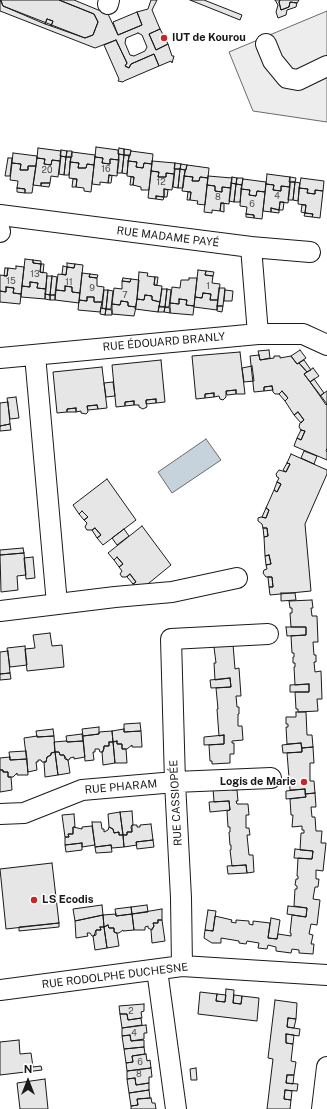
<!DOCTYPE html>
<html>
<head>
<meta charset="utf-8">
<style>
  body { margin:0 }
  #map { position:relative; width:327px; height:1109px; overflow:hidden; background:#fff; font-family:"Public Sans",sans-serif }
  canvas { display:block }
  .north { position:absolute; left:8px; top:1061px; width:40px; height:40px; -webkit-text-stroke:3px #fff; paint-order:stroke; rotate:0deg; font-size:11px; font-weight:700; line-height:16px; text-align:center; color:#1a1a1a }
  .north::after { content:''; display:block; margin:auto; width:14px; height:18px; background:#1a1a1a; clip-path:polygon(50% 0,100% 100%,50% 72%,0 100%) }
</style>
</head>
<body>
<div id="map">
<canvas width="327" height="1109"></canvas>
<div class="north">N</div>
</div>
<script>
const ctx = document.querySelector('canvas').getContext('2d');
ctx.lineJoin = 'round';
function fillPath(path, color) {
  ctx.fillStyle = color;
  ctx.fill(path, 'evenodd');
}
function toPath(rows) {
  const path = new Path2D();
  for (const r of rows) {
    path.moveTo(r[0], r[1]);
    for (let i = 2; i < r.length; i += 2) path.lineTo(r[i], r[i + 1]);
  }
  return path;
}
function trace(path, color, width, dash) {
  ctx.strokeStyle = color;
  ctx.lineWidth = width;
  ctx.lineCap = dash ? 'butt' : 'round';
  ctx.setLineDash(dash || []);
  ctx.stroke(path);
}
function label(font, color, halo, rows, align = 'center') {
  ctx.font = font + ' "Public Sans",sans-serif';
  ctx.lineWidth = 3;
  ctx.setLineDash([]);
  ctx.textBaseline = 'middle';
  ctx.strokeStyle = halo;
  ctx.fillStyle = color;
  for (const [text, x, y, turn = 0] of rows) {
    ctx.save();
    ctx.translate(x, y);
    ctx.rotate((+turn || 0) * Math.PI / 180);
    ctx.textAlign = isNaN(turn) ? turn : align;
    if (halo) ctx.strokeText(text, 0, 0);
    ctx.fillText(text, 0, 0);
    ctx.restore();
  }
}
const parking = toPath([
  [327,11,327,122,253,111,229,52,327,11]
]);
const water = toPath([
  [206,439,221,460,172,493,158,472,206,439]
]);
const building = toPath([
  [0,0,3,6,85,38,93,35,98,22,94,14,59,0,74,0,108,14,118,35,142,25,137,12,148,9,151,0,157,0,152,10,160,29,149,34,156,50,168,44,172,56,174,56,172,63,171,61,159,66,154,54,131,64,129,68,125,66,127,63,116,40,95,48,0,11,0,0],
  [138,33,142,35,147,47,145,51,134,56,130,55,125,43,126,38,138,33],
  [1,0,59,0,94,14,98,22,93,35,85,38,51,26,53,21,47,19,45,24,3,6,1,0],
  [190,0,204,0,242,15,240,20,190,0],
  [275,0,280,0,279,2,281,10,289,7,290,2,297,3,296,7,287,10,286,15,278,18,276,12,278,5,275,0],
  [280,0,299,0,297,3,290,2,289,7,281,10,279,2,280,0],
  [137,12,142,25,118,35,113,22,137,12],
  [47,19,53,21,51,26,45,24,47,19],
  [160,29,168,44,156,50,149,34,160,29],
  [116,40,127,63,125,66,129,68,131,64,154,54,159,66,124,81,123,82,118,81,119,79,104,45,116,40],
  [96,147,118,150,119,160,110,159,110,164,102,163,103,158,95,157,96,147],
  [38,148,61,151,60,161,52,160,51,165,44,164,45,159,37,158,38,148],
  [119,148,124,149,124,155,118,154,119,148],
  [124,149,131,150,130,156,124,155,124,149],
  [61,150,67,151,66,157,60,156,61,150],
  [67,151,72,151,72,157,66,157,67,151],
  [131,151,153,154,152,164,144,163,143,168,136,167,137,162,128,161,131,151],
  [72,152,95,155,94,165,87,164,86,168,78,168,79,163,70,162,72,152],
  [13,153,37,156,36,166,28,166,28,170,20,170,21,164,12,163,13,153],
  [119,154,124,155,122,173,117,173,119,154],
  [124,155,129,155,127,174,122,173,124,155],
  [61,156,66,157,64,175,59,174,61,156],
  [66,157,71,157,69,175,64,175,66,157],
  [95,157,103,158,102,163,110,164,110,159,119,160,117,176,109,175,108,183,100,182,100,185,92,184,95,157],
  [8,158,12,158,10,176,5,176,8,158],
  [37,158,45,159,44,164,51,165,52,160,60,161,58,177,51,176,50,183,41,183,41,186,33,185,37,158],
  [128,161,137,162,136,167,143,168,144,163,152,164,149,190,141,190,141,187,133,185,134,177,127,176,128,161],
  [152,161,175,163,174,174,166,173,166,177,158,177,159,172,151,171,152,161],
  [70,162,79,163,78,168,86,168,87,164,94,165,91,192,84,191,84,188,76,187,77,179,69,178,70,162],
  [12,163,21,164,20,170,28,170,28,166,36,166,32,193,25,193,25,189,17,188,18,181,10,180,12,163],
  [175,163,181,164,180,169,174,169,175,163],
  [181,164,187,165,186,170,180,169,181,164],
  [187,165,209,168,208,178,200,177,199,181,192,181,193,177,184,176,187,165],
  [175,169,180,169,178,188,173,187,175,169],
  [180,169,185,170,183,188,178,188,180,169],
  [151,171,159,172,158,177,166,177,166,173,174,174,172,190,164,189,164,197,156,196,156,199,148,198,151,171],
  [267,174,290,177,290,187,281,186,281,191,273,190,274,185,266,184,267,174],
  [109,175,112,176,111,183,108,183,109,175],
  [184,176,193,177,192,181,199,181,200,177,208,178,205,205,197,204,198,201,190,200,191,192,182,191,184,176],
  [208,176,232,178,231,188,222,187,222,192,215,191,215,186,207,185,208,176],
  [131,177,134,177,133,185,130,185,131,177],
  [232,177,237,178,236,184,231,183,232,177],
  [290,177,296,178,295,182,289,182,290,177],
  [237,178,243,178,242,185,236,184,237,178],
  [301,178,324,181,323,191,315,190,315,194,307,193,308,189,299,188,301,178],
  [73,179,77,179,76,187,72,187,73,179],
  [243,179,266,182,265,192,257,191,256,196,249,195,250,190,241,189,243,179],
  [290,182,295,182,293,200,288,200,290,182],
  [295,182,300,183,298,201,293,200,295,182],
  [41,183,50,183,49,187,41,186,41,183],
  [231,183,236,184,234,202,229,201,231,183],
  [236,184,242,185,240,202,234,202,236,184],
  [266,184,274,185,273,190,281,191,281,186,290,187,288,203,280,202,279,210,271,208,271,212,263,211,266,184],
  [207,185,215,186,215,191,222,192,222,187,231,188,229,204,221,203,220,211,212,210,212,213,204,212,207,185],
  [17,188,25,189,25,193,17,192,17,188],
  [299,188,308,189,307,193,315,194,315,190,323,191,320,218,312,217,313,214,305,213,306,205,298,204,299,188],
  [164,189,168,190,167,197,164,197,164,189],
  [241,189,250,190,249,195,256,196,257,191,265,192,262,219,254,218,254,215,246,214,247,207,240,206,241,189],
  [188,192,191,192,190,200,187,200,188,192],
  [156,196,164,197,163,200,156,199,156,196],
  [280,202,284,202,283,210,279,210,280,202],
  [221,203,224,203,224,212,220,211,221,203],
  [302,205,306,205,305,213,301,212,302,205],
  [271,208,279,210,279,213,271,212,271,208],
  [305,213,313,214,312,217,304,216,305,213],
  [246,214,254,215,254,218,246,217,246,214],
  [25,259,33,260,33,263,41,264,40,272,47,273,46,289,37,288,38,283,30,282,30,287,22,286,25,259],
  [33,260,41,261,41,264,33,263,33,260],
  [67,263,75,264,74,268,67,267,67,263],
  [41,264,44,264,43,273,40,272,41,264],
  [75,264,83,265,80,293,72,292,72,287,65,286,65,291,56,290,58,274,66,275,67,267,74,268,75,264],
  [16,266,24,267,21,294,13,293,14,288,6,287,6,292,0,291,0,275,7,276,8,268,16,269,16,266],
  [63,266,67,267,66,275,62,274,63,266],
  [5,268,8,268,7,276,4,276,5,268],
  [198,270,206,271,205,275,213,276,212,283,220,284,218,300,210,300,211,294,203,293,202,298,195,297,198,270],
  [206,271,214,272,213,276,205,275,206,271],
  [139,272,148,273,147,276,155,277,154,285,162,286,160,302,152,300,152,296,145,295,144,300,137,299,139,272],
  [82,273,90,274,89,277,97,278,97,286,104,287,102,302,94,302,94,297,87,297,87,301,79,300,82,273],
  [90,274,98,275,97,278,89,277,90,274],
  [47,276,52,276,50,295,45,294,47,276],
  [52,276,57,277,55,295,50,295,52,276],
  [155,277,158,277,157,285,154,285,155,277],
  [123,278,131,279,130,282,122,281,123,278],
  [189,278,197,278,194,306,186,305,187,300,179,299,179,304,170,303,172,287,180,288,181,280,189,280,189,278],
  [131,279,139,280,136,307,128,306,128,302,121,301,120,305,112,304,114,288,122,289,122,281,130,282,131,279],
  [30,282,38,283,37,288,46,289,45,299,21,297,22,286,30,287,30,282],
  [65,286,72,287,72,292,80,293,79,303,55,300,56,290,65,291,65,286],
  [6,287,14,288,13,293,21,294,20,304,0,302,0,291,6,292,6,287],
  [219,288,225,288,223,306,217,306,219,288],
  [162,289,167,289,165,307,159,307,162,289],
  [167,289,171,290,169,307,165,307,167,289],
  [104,290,108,290,106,309,102,308,104,290],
  [108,290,113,291,111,309,106,309,108,290],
  [225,290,233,291,232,301,224,301,225,290],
  [203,293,211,294,210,300,218,300,217,310,194,307,195,297,202,298,203,293],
  [45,294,50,295,50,300,45,299,45,294],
  [50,295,55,295,55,300,50,300,50,295],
  [145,295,152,296,152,300,160,302,158,312,135,309,137,299,144,300,145,295],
  [87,297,94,297,94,302,102,302,100,312,78,310,79,300,87,301,87,297],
  [179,299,187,300,186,305,194,306,193,315,170,313,170,303,179,304,179,299],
  [121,301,128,302,128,306,136,307,134,316,112,314,112,304,120,305,121,301],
  [159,306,165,307,164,312,158,312,159,306],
  [217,306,223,306,222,312,217,311,217,306],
  [165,307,170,308,170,313,164,312,165,307],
  [101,308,106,309,105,315,100,314,101,308],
  [106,309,112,310,112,315,105,315,106,309],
  [269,350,270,358,260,360,258,351,269,350],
  [300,350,306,358,297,364,291,356,300,350],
  [240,352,245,394,236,394,236,390,226,391,226,397,223,400,220,399,219,396,214,397,214,393,205,394,205,398,196,399,192,356,240,352],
  [259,355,260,360,274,358,274,356,280,356,280,358,291,356,297,364,299,363,307,372,304,374,327,404,327,448,326,451,327,452,327,460,294,446,297,438,301,440,305,431,301,430,299,427,300,423,304,420,298,412,294,415,285,401,288,398,282,391,279,394,275,394,273,392,272,386,264,387,264,391,254,392,250,356,259,355],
  [161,360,165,402,156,403,156,399,146,400,147,407,143,409,139,407,139,405,134,405,134,401,125,402,125,406,116,407,112,365,161,360],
  [304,360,311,370,307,372,299,363,304,360],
  [252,366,254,381,244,382,242,368,252,366],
  [102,367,107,408,98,409,97,405,87,406,88,412,86,414,81,413,81,411,76,412,76,408,67,409,67,412,57,413,53,372,102,367],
  [313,368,319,376,310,382,304,374,313,368],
  [314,379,324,393,320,396,310,382,314,379],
  [113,382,115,396,106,397,104,383,113,382],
  [272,386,273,390,264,391,264,387,272,386],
  [236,390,236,394,227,395,226,391,236,390],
  [282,391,288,398,285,401,279,394,282,391],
  [327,391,327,404,326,405,320,396,327,391],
  [214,393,214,397,205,398,205,394,214,393],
  [16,397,19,418,10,419,7,398,16,397],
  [156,399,156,403,146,404,146,400,156,399],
  [134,401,134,405,125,406,125,402,134,401],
  [8,402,10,424,0,426,0,403,8,402],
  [97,405,98,409,88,410,87,406,97,405],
  [76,408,76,412,67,412,67,409,76,408],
  [298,412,304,420,301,423,294,415,298,412],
  [10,424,11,430,0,431,0,426,10,424],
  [301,430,305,431,301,440,297,438,301,430],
  [304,451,317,456,314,464,301,458,304,451],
  [291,454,327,470,327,474,305,524,311,591,270,595,269,587,273,587,272,577,266,577,263,573,264,570,267,569,266,565,271,564,269,555,265,556,264,537,268,536,267,528,263,528,262,524,258,521,258,518,261,517,266,518,269,510,266,508,274,490,277,492,281,484,277,482,279,478,277,477,276,474,279,470,286,472,290,464,287,463,291,454],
  [287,463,290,464,286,472,283,470,287,463],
  [107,479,136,520,103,545,97,538,101,535,95,528,92,530,87,530,85,527,87,523,84,520,88,517,82,511,79,514,73,505,107,479],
  [277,482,281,484,277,492,274,490,277,482],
  [266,508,269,510,266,518,262,517,266,508],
  [82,511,88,517,84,520,79,514,82,511],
  [142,526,171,565,138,592,133,584,136,582,130,574,126,577,122,577,120,574,122,571,119,567,123,564,117,557,114,560,108,553,142,526],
  [95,528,101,535,97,538,92,530,95,528],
  [263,528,267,528,268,536,264,537,263,528],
  [124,529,129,536,117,545,112,538,124,529],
  [23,548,24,553,0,555,0,550,23,548],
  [24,553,26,575,17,576,18,590,1,592,0,555,24,553],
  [269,555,271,564,266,565,265,556,269,555],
  [33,557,35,578,26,579,24,558,33,557],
  [117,557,123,564,119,567,114,560,117,557],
  [130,574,136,582,133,584,127,577,130,574],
  [268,577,272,577,273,587,269,587,268,577],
  [281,593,295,593,296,600,281,601,281,593],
  [312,600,313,608,311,608,312,616,317,616,318,642,313,642,314,655,316,655,316,662,314,662,315,672,321,671,322,699,317,699,318,711,298,712,298,709,296,709,295,692,309,692,309,684,295,685,294,667,295,667,295,663,293,663,293,657,294,657,294,653,292,653,291,636,306,635,306,627,291,627,290,613,292,613,292,608,290,608,289,601,312,600],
  [286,627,306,627,306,635,287,636,286,627],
  [50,633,52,646,62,645,64,667,27,671,25,649,35,648,33,635,50,633],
  [213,639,233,644,235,669,239,668,241,696,236,696,237,707,239,707,239,714,238,714,238,726,242,726,243,740,232,741,232,743,234,743,234,754,230,754,230,763,212,764,212,761,210,761,209,745,224,744,224,735,219,736,217,709,218,709,216,688,231,687,230,678,215,680,214,663,216,663,213,639],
  [25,646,27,665,10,667,7,648,25,646],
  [8,651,10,673,0,674,0,652,8,651],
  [10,673,11,679,0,680,0,674,10,673],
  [230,678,231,687,211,688,210,680,230,678],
  [309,684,309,692,290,692,290,685,309,684],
  [296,712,306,712,307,735,312,735,313,747,302,748,301,743,287,744,286,727,288,727,288,724,286,724,286,717,296,717,296,712],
  [140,723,141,731,124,732,124,724,140,723],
  [99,727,99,734,83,736,82,729,99,727],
  [53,729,54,736,37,737,36,731,53,729],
  [124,729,124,732,141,731,142,747,132,747,132,745,127,749,122,749,122,744,117,744,117,741,113,742,112,731,124,729],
  [112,731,113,742,109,742,109,746,104,746,103,752,100,752,99,749,95,749,95,752,93,752,94,760,85,761,83,736,99,734,99,732,112,731],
  [82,734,83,741,67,742,66,736,82,734],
  [224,735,224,744,204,745,204,737,224,735],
  [37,736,37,737,54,736,55,752,51,753,51,755,47,757,46,762,42,762,41,760,38,760,38,762,36,762,37,770,28,772,24,738,37,736],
  [66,741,67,742,83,741,85,757,74,759,74,757,70,758,69,760,67,760,64,755,60,755,59,752,55,752,54,742,66,741],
  [117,741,117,744,122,744,122,749,126,749,127,763,115,763,113,742,117,741],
  [109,742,113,742,115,763,103,765,102,752,104,749,104,746,109,746,109,742],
  [301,743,302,752,283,753,282,745,301,743],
  [313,747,314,763,310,763,310,781,314,781,315,793,305,794,305,789,290,790,287,753,302,752,302,748,313,747],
  [26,751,27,759,10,760,9,752,26,751],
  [55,752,59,752,60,755,64,755,65,759,68,760,70,773,58,775,55,752],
  [55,752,58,775,45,777,44,762,46,762,47,757,51,755,51,753,55,752],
  [10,757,10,760,27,759,28,775,17,775,17,773,13,777,8,777,8,772,3,772,3,770,0,770,0,758,10,757],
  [0,770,3,770,3,772,8,772,8,777,11,777,12,790,0,792,0,770],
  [232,783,232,790,237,790,238,801,236,801,237,804,248,804,249,815,246,815,246,828,249,828,250,835,247,835,249,855,253,855,254,872,247,873,246,865,232,866,230,850,231,850,231,845,230,845,229,832,230,832,230,827,228,827,227,811,230,810,229,801,214,802,213,788,232,783],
  [305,789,306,797,286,799,286,791,305,789],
  [315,793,316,807,311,807,312,817,315,817,316,831,322,831,321,843,326,843,323,871,316,870,316,879,319,879,318,887,315,887,313,899,320,900,317,925,311,924,309,934,313,935,311,944,314,944,313,954,299,953,299,950,292,949,291,953,276,951,276,947,268,945,267,949,258,948,259,943,247,941,246,944,239,943,239,941,221,938,221,943,212,943,204,938,205,930,213,931,215,916,232,920,231,922,236,923,236,920,249,921,249,924,253,925,253,921,270,923,268,938,277,939,278,934,291,936,291,933,290,933,292,915,306,917,307,908,294,906,295,889,297,889,297,886,295,885,296,879,298,879,298,876,297,876,298,858,312,859,313,851,300,850,301,833,304,833,304,830,302,830,302,826,292,827,293,815,291,815,290,799,306,797,305,794,315,793],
  [229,801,230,810,210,812,209,802,229,801],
  [132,811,133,825,132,825,131,827,132,832,127,832,127,835,123,835,120,812,132,811],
  [120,812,123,835,119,835,119,832,114,833,113,829,109,827,108,814,120,812],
  [74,814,75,827,73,827,73,834,68,834,69,837,65,837,62,815,74,814],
  [92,822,101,822,102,829,104,829,104,832,108,830,109,827,113,829,114,833,119,832,119,835,123,835,124,847,112,848,111,845,95,847,92,822],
  [151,824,153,840,136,842,137,845,124,847,123,835,127,835,127,832,132,832,132,825,137,825,137,827,140,827,140,825,151,824],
  [92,826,95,845,82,847,82,843,65,845,65,837,69,837,68,834,73,834,73,827,82,829,82,827,92,826],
  [153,840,154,847,137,849,136,842,153,840],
  [82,843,82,850,66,852,65,845,82,843],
  [111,845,112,852,96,853,95,847,111,845],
  [295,849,313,851,312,859,294,858,295,849],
  [52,863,59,923,6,929,0,869,52,863],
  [246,865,247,873,228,874,227,866,246,865],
  [102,905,103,915,75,921,73,909,102,905],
  [147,905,148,912,132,914,131,907,147,905],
  [288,906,307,908,306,917,287,914,288,906],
  [131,907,132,914,116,916,115,909,131,907],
  [162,909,162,920,158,920,158,923,153,923,154,926,152,930,148,928,148,926,145,927,145,930,134,930,132,914,162,909],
  [208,910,216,911,213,931,205,930,208,910],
  [116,914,116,916,132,914,134,930,123,931,123,930,119,933,116,933,114,932,114,928,109,928,108,925,104,927,103,915,116,914],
  [103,915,104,927,100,927,101,930,96,930,94,936,92,936,90,933,87,933,88,936,76,938,75,921,103,915],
  [271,918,280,920,277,939,268,938,271,918],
  [158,920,162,920,165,941,152,943,151,930,154,926,153,923,158,923,158,920],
  [59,923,59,927,19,931,19,927,59,923],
  [108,925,109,928,114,928,114,932,117,933,119,946,107,948,104,927,108,925],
  [100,927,104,927,107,948,95,950,93,936,96,935,96,930,101,930,100,927],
  [226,989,234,990,233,1003,241,1004,242,996,259,998,257,1021,198,1014,200,992,217,994,216,1001,225,1002,226,989],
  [217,994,226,995,225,1002,216,1001,217,994],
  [234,995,242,996,241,1004,233,1003,234,995],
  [275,1000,297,1003,296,1019,288,1018,287,1027,300,1029,299,1036,286,1034,286,1043,293,1044,291,1061,296,1062,294,1075,287,1075,286,1083,298,1084,297,1091,285,1090,284,1099,291,1100,290,1109,267,1109,273,1059,268,1058,275,1000],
  [144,1004,144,1011,141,1012,142,1018,128,1020,127,1014,120,1014,119,1006,144,1004],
  [120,1014,127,1014,128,1020,141,1018,142,1025,122,1028,120,1014],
  [288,1018,296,1019,294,1028,287,1027,288,1018],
  [146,1025,147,1033,144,1033,144,1039,131,1041,130,1035,122,1036,122,1028,146,1025],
  [286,1034,294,1035,293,1044,286,1043,286,1034],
  [130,1035,131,1041,144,1040,144,1047,124,1049,122,1036,130,1035],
  [19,1040,20,1054,31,1053,33,1067,41,1066,42,1070,0,1075,0,1042,19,1040],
  [144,1047,145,1054,132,1056,133,1062,126,1063,124,1049,144,1047],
  [146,1054,147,1061,150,1060,151,1068,127,1071,126,1063,133,1062,132,1056,146,1054],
  [151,1068,152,1077,149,1077,149,1083,136,1085,135,1078,127,1079,127,1071,151,1068],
  [196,1068,197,1080,191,1080,190,1069,196,1068],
  [287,1075,294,1075,293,1084,286,1083,287,1075],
  [135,1078,136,1085,149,1083,149,1090,129,1093,127,1079,135,1078],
  [45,1079,48,1109,20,1109,17,1083,45,1079],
  [149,1090,150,1098,137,1099,138,1105,131,1106,129,1093,149,1090],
  [285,1090,292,1091,291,1100,284,1099,285,1090],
  [151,1098,152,1103,155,1103,156,1109,131,1109,131,1106,138,1105,137,1099,151,1098]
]);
const minor = toPath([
  [108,4,109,0],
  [266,44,273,61,287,78,298,80,327,66],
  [0,215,251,247,258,334],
  [0,231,0,232],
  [251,247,310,252],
  [35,355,57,604],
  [0,358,258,334,303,334,327,345],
  [0,611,115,597,172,592,237,578],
  [0,814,24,813,82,790,175,782,271,778],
  [182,966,181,898,175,782,171,639,268,634],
  [157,970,176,1109],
  [0,990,182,966,327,975],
  [322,1109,327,1067]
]);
const markers = [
  [164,38,4,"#c62828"],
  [304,782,4,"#c62828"],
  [34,900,4,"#c62828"]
];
const numberNames = [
  ["16",106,169],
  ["20",47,170],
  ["12",161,182],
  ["4",277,196],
  ["8",218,197],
  ["6",252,204],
  ["13",35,274],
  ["15",11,281],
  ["11",69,282],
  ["1",208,286],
  ["9",92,288],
  ["7",125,295],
  ["2",131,1011],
  ["4",134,1033],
  ["6",140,1062],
  ["8",139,1074]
];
const poiNames = [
  ["IUT de Kourou",172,38],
  ["Logis de Marie",296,782,"right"],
  ["LS Ecodis",42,900]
];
const streetNames = [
  ["RUE MADAME PAYÉ",168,237,7],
  ["RUE ÉDOUARD BRANLY",164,342,-5],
  ["RUE PHARAM",121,787,-5],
  ["RUE CASSIOPÉE",176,803,-93],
  ["RUE RODOLPHE DUCHESNE",115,976,-7]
];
fillPath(parking, '#ededed');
trace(parking, '#6a6a6a', 1);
fillPath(water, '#c6d2dc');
trace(water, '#6a6a6a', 1);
fillPath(building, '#e6e6e6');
trace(building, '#1a1a1a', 1);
trace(minor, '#1a1a1a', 22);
trace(minor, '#fff', 20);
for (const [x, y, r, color] of markers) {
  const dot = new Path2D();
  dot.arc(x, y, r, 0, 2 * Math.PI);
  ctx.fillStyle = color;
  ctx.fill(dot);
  trace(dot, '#fff', 1.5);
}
label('9px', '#4d4d4d', null, numberNames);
label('bold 11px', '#1a1a1a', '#fff', poiNames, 'left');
label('11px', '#1a1a1a', '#fff', streetNames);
</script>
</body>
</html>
